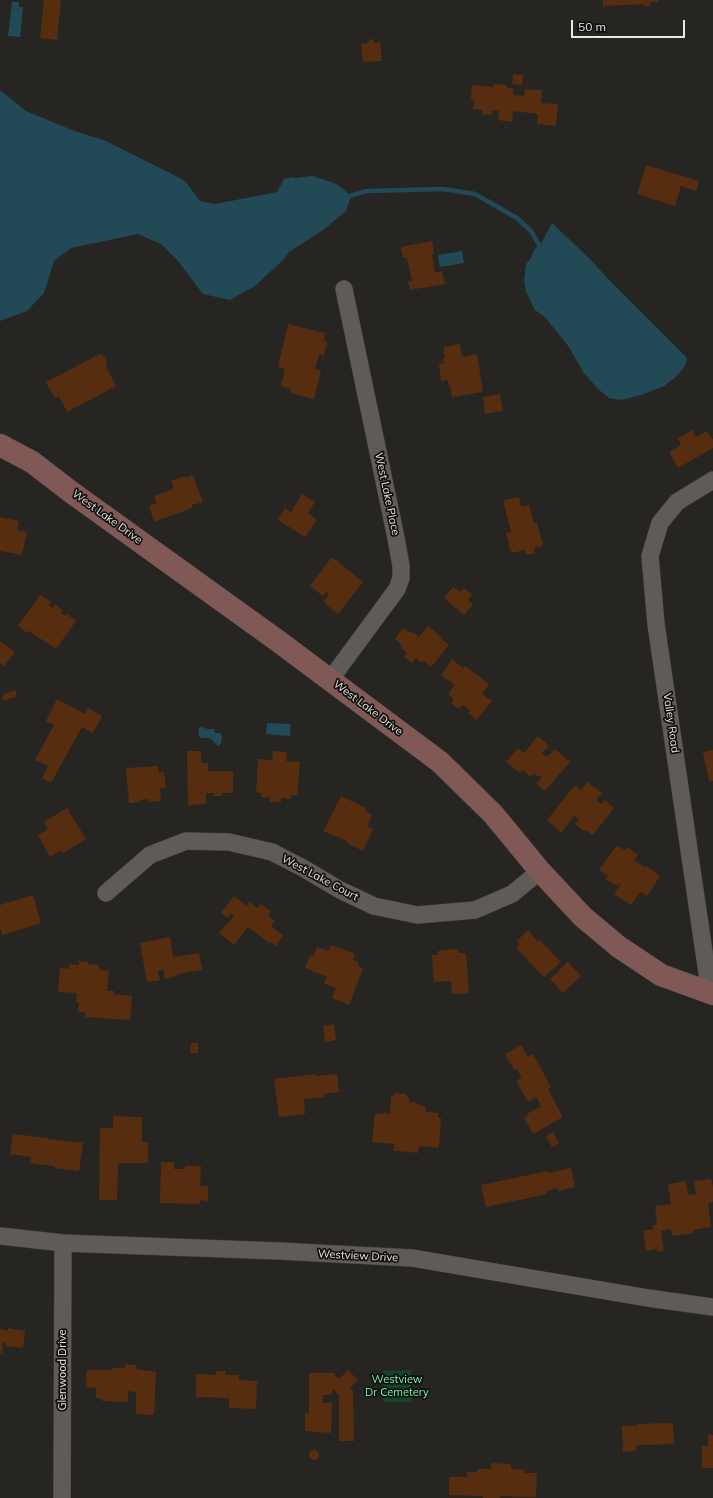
<!DOCTYPE html>
<html>
<head>
<meta charset="utf-8">
<style>
  body { margin:0 }
  #map { position:relative; width:713px; height:1498px; overflow:hidden; background:#272522; font-family:Mulish,sans-serif }
  canvas { display:block }
  .scale { position:absolute; left:571px; top:20px; width:114px; height:18px; box-sizing:border-box; border:2px solid #e9e7e6; border-top:0; padding-left:5px; font-size:12px; line-height:14px; white-space:nowrap; color:#e9e7e6; -webkit-text-stroke:3px #0f0e0d; paint-order:stroke }
</style>
</head>
<body>
<div id="map">
<canvas width="713" height="1498"></canvas>
<div class="scale">50 m</div>
</div>
<script>
const ctx = document.querySelector('canvas').getContext('2d');
ctx.lineJoin = 'round';
function fillPath(path, color) {
  ctx.fillStyle = color;
  ctx.fill(path, 'evenodd');
}
function toPath(rows) {
  const path = new Path2D();
  for (const r of rows) {
    if (r.length === 3) {
      path.moveTo(r[0] + r[2], r[1]);
      path.arc(r[0], r[1], r[2], 0, 2 * Math.PI);
      continue;
    }
    path.moveTo(r[0], r[1]);
    for (let i = 2; i < r.length; i += 2) path.lineTo(r[i], r[i + 1]);
  }
  return path;
}
function trace(path, color, width, dash) {
  ctx.strokeStyle = color;
  ctx.lineWidth = width;
  ctx.lineCap = dash ? 'butt' : 'round';
  ctx.setLineDash(dash || []);
  ctx.stroke(path);
}
function label(font, color, halo, rows, align = 'center') {
  ctx.font = font + ' Mulish,sans-serif';
  ctx.lineWidth = 3.5;
  ctx.setLineDash([]);
  ctx.textBaseline = 'middle';
  ctx.strokeStyle = halo;
  ctx.fillStyle = color;
  for (const [text, x, y, turn = 0] of rows) {
    ctx.save();
    ctx.translate(x, y);
    ctx.rotate((+turn || 0) * Math.PI / 180);
    ctx.textAlign = isNaN(turn) ? turn : align;
    if (halo) ctx.strokeText(text, 0, 0);
    ctx.fillText(text, 0, 0);
    ctx.restore();
  }
}
const green = toPath([
  [411,1370,411,1402,383,1402,383,1371]
]);
const water = toPath([
  [12,2,19,2,19,7,23,7,20,37,8,36],
  [0,90,26,111,72,130,106,141,164,170,185,181,200,201,215,204,277,192,284,179,294,177,295,178,313,176,337,184,351,196,346,211,323,230,289,252,284,259,255,286,230,300,203,294,178,261,161,244,138,234,71,248,54,261,44,293,27,311,0,321],
  [552,223,591,260,608,279,687,358,685,366,677,376,664,386,641,395,621,400,609,398,598,389,583,372,569,347,545,317,535,310,526,292,524,280,526,264,530,260,534,250,542,242],
  [462,251,464,263,440,267,438,255],
  [267,723,291,724,290,736,266,734],
  [201,727,208,729,214,729,215,733,220,733,222,736,221,744,218,746,210,738,200,738,198,734,199,728]
]);
const stream = toPath([
  [346,197,367,191,443,189,475,194,517,218,531,231,539,245]
]);
const building = toPath([
  [44,0,61,0,57,40,40,38],
  [603,0,658,0,658,2,650,2,650,6,644,6,644,4,603,6],
  [374,39,374,43,380,42,382,61,363,62,361,44,369,43,369,40],
  [513,74,523,75,522,85,512,84],
  [494,84,507,85,507,88,514,89,513,95,524,96,525,89,542,90,541,103,558,104,556,126,537,124,538,114,513,111,512,122,498,120,499,111,492,110,492,115,482,114,482,110,473,109,474,100,471,100,472,85,494,87],
  [646,165,699,181,696,191,681,186,675,206,637,194],
  [432,241,434,254,432,254,435,273,442,271,445,284,410,290,408,281,412,281,407,258,403,258,401,247],
  [288,324,325,333,324,341,327,342,324,356,319,354,315,369,321,371,314,399,290,393,291,389,281,386,285,369,278,367],
  [460,344,462,357,477,354,483,392,452,397,450,385,449,385,448,380,441,381,439,364,444,363,443,358,445,358,443,347],
  [100,354,104,356,107,363,106,367,116,386,67,412,59,396,55,398,46,382],
  [500,394,503,411,485,414,483,397],
  [692,430,696,437,707,431,713,440,713,448,678,468,669,452,681,445,678,439],
  [193,475,203,502,192,505,192,508,154,522,149,506,157,503,154,496,174,489,171,481,185,476,185,478],
  [302,494,315,502,308,513,317,520,305,537,278,520,285,508,291,512],
  [519,497,521,507,529,505,534,523,537,523,543,546,534,548,535,553,526,555,525,550,511,553,506,533,511,532,503,500],
  [0,517,19,521,17,530,27,532,22,555,0,551],
  [332,557,363,582,338,614,323,602,329,594,326,592,323,596,310,586],
  [453,587,460,592,464,588,472,595,468,600,473,604,464,615,444,598],
  [40,595,51,602,49,605,53,608,55,604,63,610,61,613,65,616,67,614,76,621,56,649,29,631,27,633,18,626],
  [428,626,442,638,441,639,449,645,431,667,424,661,422,663,416,658,412,663,404,657,407,653,400,647,402,645,395,639,403,628,411,633,412,631,419,637],
  [0,641,15,652,4,666,0,663],
  [452,659,463,668,465,666,489,684,482,694,492,701,477,720,468,713,470,710,463,705,459,709,451,703,454,699,448,694,455,685,441,675],
  [15,690,17,696,4,701,2,695],
  [57,699,85,714,88,708,102,716,93,733,82,727,51,783,42,778,48,766,35,760,54,725,46,721],
  [538,736,549,746,542,753,547,757,555,749,570,762,545,791,536,784,542,777,539,775,538,777,534,774,531,777,522,770,520,773,506,762,518,748,524,753],
  [713,750,713,781,709,781,703,752],
  [187,751,201,751,201,763,208,763,208,771,233,771,233,793,222,793,222,796,214,796,214,793,206,793,206,804,188,805],
  [273,751,287,752,286,761,300,762,297,795,291,795,291,799,281,798,281,802,270,802,270,798,261,797,262,793,256,792,258,759,272,760],
  [158,766,159,773,164,772,166,788,160,788,161,801,149,802,149,799,139,800,140,802,129,803,126,768],
  [587,782,602,793,596,800,601,804,605,800,614,808,593,835,586,830,585,832,575,824,579,819,574,816,561,833,547,820,575,785,581,790],
  [341,796,366,808,365,811,372,815,367,826,373,829,363,851,347,843,347,841,323,831],
  [67,808,86,839,70,849,62,853,61,851,50,857,38,835,48,829,44,822],
  [616,846,625,850,627,847,638,855,634,860,644,867,646,866,660,876,647,896,640,892,631,905,614,894,620,885,618,884,617,886,605,879,608,876,599,870],
  [33,895,41,923,2,935,0,928,0,905],
  [234,896,247,906,250,902,257,908,261,904,271,912,268,916,275,921,271,926,283,936,276,946,271,942,269,943,248,927,234,945,219,933,234,916,231,914,227,918,221,913],
  [528,930,538,942,540,940,561,962,544,977,516,948,520,944,517,941],
  [170,937,173,957,199,953,202,970,177,974,177,976,165,979,163,970,158,971,160,980,147,982,140,943],
  [331,945,355,954,353,960,359,962,358,966,363,968,349,1005,332,998,336,988,324,983,327,977,305,968,310,955,313,957,317,947,328,951],
  [458,949,458,953,466,953,469,993,452,994,451,981,434,982,432,955,438,955,438,951],
  [79,961,88,962,88,964,99,965,99,970,109,971,107,991,114,991,114,994,132,996,130,1020,85,1017,85,1012,78,1012,79,1002,76,1002,77,993,58,992,60,968,69,969,69,964,79,965],
  [568,962,581,976,563,993,550,979],
  [334,1024,336,1040,325,1042,323,1026],
  [191,1043,198,1043,198,1053,190,1053],
  [521,1045,528,1057,533,1054,551,1087,548,1090,563,1117,533,1134,524,1118,528,1116,527,1114,541,1106,536,1097,528,1102,516,1081,522,1078,517,1069,514,1070,505,1054],
  [315,1074,315,1076,337,1074,339,1092,324,1094,325,1097,304,1099,305,1114,279,1117,274,1079],
  [396,1093,405,1094,409,1098,409,1102,417,1103,416,1104,420,1105,420,1106,426,1107,425,1112,438,1113,438,1118,441,1118,439,1148,419,1146,418,1153,399,1151,394,1151,394,1144,372,1142,375,1114,386,1113,390,1115,391,1097],
  [113,1116,142,1117,142,1142,148,1142,148,1163,118,1163,117,1200,99,1200,100,1128,113,1128],
  [553,1132,559,1143,552,1147,546,1136],
  [13,1134,48,1138,48,1139,83,1143,79,1171,54,1168,55,1166,52,1166,30,1163,31,1157,10,1154],
  [161,1162,174,1162,174,1169,185,1169,185,1166,201,1166,200,1186,208,1186,208,1201,200,1200,200,1204,160,1203],
  [571,1168,575,1187,558,1191,558,1188,546,1191,547,1194,486,1207,481,1185,548,1171,548,1173],
  [711,1179,713,1187,713,1202,708,1203,711,1227,693,1230,694,1233,672,1236,671,1229,661,1231,664,1251,657,1252,657,1249,646,1251,643,1231,653,1229,653,1225,657,1225,655,1206,671,1204,668,1184,686,1181,688,1195,696,1194,694,1181],
  [8,1328,25,1331,23,1348,6,1346,6,1343,3,1342,2,1354,0,1353,0,1329,8,1331],
  [125,1364,136,1365,136,1369,156,1372,154,1415,136,1414,136,1392,128,1391,128,1402,102,1401,103,1399,96,1398,96,1388,86,1387,87,1370,112,1370,112,1368,125,1368],
  [348,1370,358,1380,350,1387,353,1391,354,1441,339,1441,339,1396,333,1389,331,1395,323,1395,323,1403,332,1403,331,1433,305,1431,305,1413,309,1413,309,1373,333,1373,339,1379],
  [216,1371,226,1371,225,1375,239,1375,239,1380,257,1381,256,1409,229,1408,229,1398,196,1397,196,1374,216,1375],
  [673,1423,674,1444,636,1445,636,1451,623,1452,622,1426,637,1426,637,1424],
  [708,1435,713,1435,713,1468,702,1468,702,1446,708,1446],
  [314,1455,5],
  [491,1463,511,1464,511,1469,525,1470,525,1473,537,1473,536,1497,500,1496,500,1498,483,1498,483,1496,449,1495,449,1477,467,1477,467,1472,477,1472,477,1469,491,1469]
]);
const minor = toPath([
  [330,680,397,589,401,578,401,566,396,538,344,289],
  [106,893,150,855,186,841,229,842,272,852,303,868,340,890,374,906,417,915,475,910,512,894,540,871],
  [710,993,656,624,650,556,660,523,677,502,713,480],
  [0,1236,63,1243,279,1251,412,1258,648,1298,713,1307],
  [62,1498,63,1243]
]);
const secondary = toPath([
  [0,445,32,462,71,492,278,641,440,762,493,814,540,871,583,917,619,947,661,975,713,994]
]);
const streetNames = [
  ["West Lake Place",387,494,78],
  ["West Lake Drive",107,517,36],
  ["West Lake Drive",368,708,37],
  ["Valley Road",671,723,82],
  ["West Lake Court",320,878,28],
  ["Westview Drive",358,1256,3],
  ["Glenwood Drive",63,1370,-90]
];
const parkNames = [
  ["Westview",397,1380],
  ["Dr Cemetery",397,1393]
];
fillPath(green, '#134529');
fillPath(water, '#224956');
trace(stream, '#224956', 4.5);
fillPath(building, '#572d10');
trace(minor, '#444240', 18);
trace(secondary, '#444240', 23);
trace(minor, '#5e5b58', 17);
trace(secondary, '#805956', 22);
label('11px', '#e9e7e6', '#0f0e0d', streetNames);
label('11px', '#7cf7ac', '#0f0e0d', parkNames);
</script>
</body>
</html>
